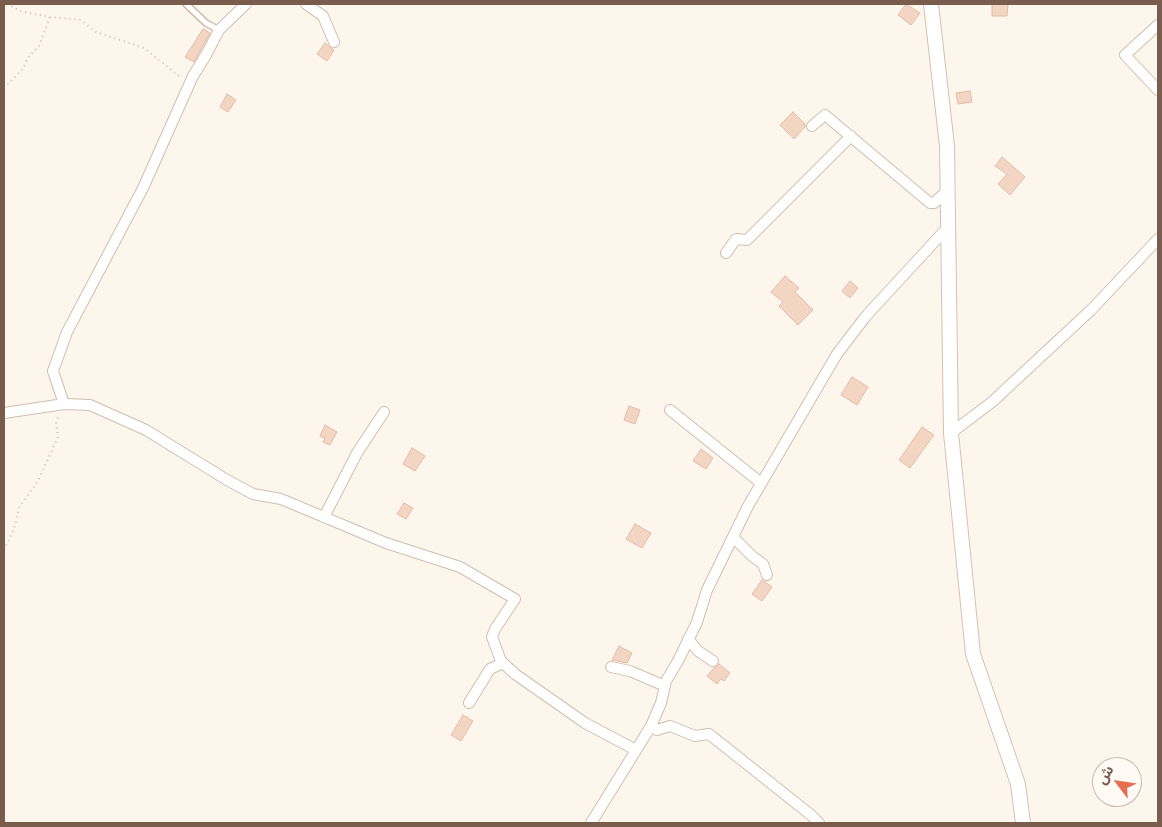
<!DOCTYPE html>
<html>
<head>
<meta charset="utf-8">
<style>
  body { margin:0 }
  #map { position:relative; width:1162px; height:827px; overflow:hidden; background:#fdf6ec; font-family:"Space Grotesk","Noto Sans Arabic",sans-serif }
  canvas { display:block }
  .frame { position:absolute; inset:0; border:5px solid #7a5c4d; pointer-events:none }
  .north { position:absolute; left:1092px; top:757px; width:50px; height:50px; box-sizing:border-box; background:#fffaf3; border:1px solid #cabbb1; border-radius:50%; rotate:301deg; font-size:14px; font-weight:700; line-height:20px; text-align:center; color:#7a5c4d }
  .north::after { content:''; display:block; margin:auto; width:18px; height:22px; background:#e76f51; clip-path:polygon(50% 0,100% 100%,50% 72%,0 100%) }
</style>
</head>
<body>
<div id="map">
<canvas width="1162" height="827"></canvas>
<div class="frame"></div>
<div class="north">ش</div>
</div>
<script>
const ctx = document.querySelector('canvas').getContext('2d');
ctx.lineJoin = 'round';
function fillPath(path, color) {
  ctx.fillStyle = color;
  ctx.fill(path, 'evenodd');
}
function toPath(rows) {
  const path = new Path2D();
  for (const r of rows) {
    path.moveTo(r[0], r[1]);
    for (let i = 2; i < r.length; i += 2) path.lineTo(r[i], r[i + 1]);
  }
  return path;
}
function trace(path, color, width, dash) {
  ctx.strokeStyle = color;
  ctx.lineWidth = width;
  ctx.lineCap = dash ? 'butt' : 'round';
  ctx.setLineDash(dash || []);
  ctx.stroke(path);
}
const building = toPath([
  [906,4,920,13,911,25,898,15,906,4],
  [992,4,1008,4,1007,16,992,16,992,4],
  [203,29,210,33,194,62,185,57,203,29],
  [325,43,334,50,327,61,317,54,325,43],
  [970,91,972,102,958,104,956,93,970,91],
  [227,94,236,100,228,112,220,107,227,94],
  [793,112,805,124,805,127,794,139,780,125,793,112],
  [1002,157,1025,177,1010,195,998,184,1007,174,995,166,1002,157],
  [785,276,799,288,795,292,813,310,798,325,779,306,783,302,771,292,785,276],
  [850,281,858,288,850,298,842,291,850,281],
  [852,377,868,387,857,405,841,395,852,377],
  [629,406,640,410,635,424,624,420,629,406],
  [325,425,337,432,330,445,323,442,325,438,320,436,325,425],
  [922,427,934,435,910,468,899,460,922,427],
  [412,448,425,456,415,471,403,464,412,448],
  [701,449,713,458,706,469,693,461,701,449],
  [404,503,413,508,406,519,397,514,404,503],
  [635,524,651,533,642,548,626,539,635,524],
  [762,580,772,587,762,601,752,594,762,580],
  [619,646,632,653,627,663,612,660,619,646],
  [719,664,730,673,724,681,721,679,717,684,707,676,714,668,719,664],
  [463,715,473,721,461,741,451,735,463,715]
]);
const path = toPath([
  [7,4,20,11,50,17,81,20,96,32,144,48,179,76,183,76],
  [4,88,22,70,29,56,39,46,50,17],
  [4,550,14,529,19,508,38,481,58,437,56,422,59,415]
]);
const lane = toPath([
  [186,4,206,23,219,30]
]);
const street = toPath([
  [306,4,323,16,334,42],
  [1158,25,1125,55,1158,90],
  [812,126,825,115,930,203,934,203,948,190],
  [726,253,736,239,747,240,851,136],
  [64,404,53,371,67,332,143,188,193,76,206,55,219,30,246,4],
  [670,410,761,483],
  [4,413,64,404,90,405,146,430,227,480,253,494,281,499,386,543,460,567,515,599,495,629,492,637,501,661,515,674,585,723,636,750],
  [951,433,992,402,1092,309,1158,239],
  [324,517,357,453,384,412],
  [733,537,752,556,763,564,767,575],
  [688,639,698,651,713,661],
  [611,667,630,671,665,686],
  [469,703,490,669,503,663],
  [651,726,657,730,670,726,695,736,709,734,811,815,819,823],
  [591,823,651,726,661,703,666,681,678,661,697,622,707,590,748,506,837,354,866,316,948,227]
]);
const secondary = toPath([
  [931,4,947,146,951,433,973,654,1018,784,1023,823]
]);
fillPath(building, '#f3d5c3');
trace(building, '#e6bba3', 1);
trace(lane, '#d1beb0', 8);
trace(street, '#d1beb0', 12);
trace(secondary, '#d6c0b0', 16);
trace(path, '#d9b8a5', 2, [1, 4]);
trace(lane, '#fff', 5);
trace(street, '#fff', 10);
trace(secondary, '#fff', 14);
</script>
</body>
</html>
